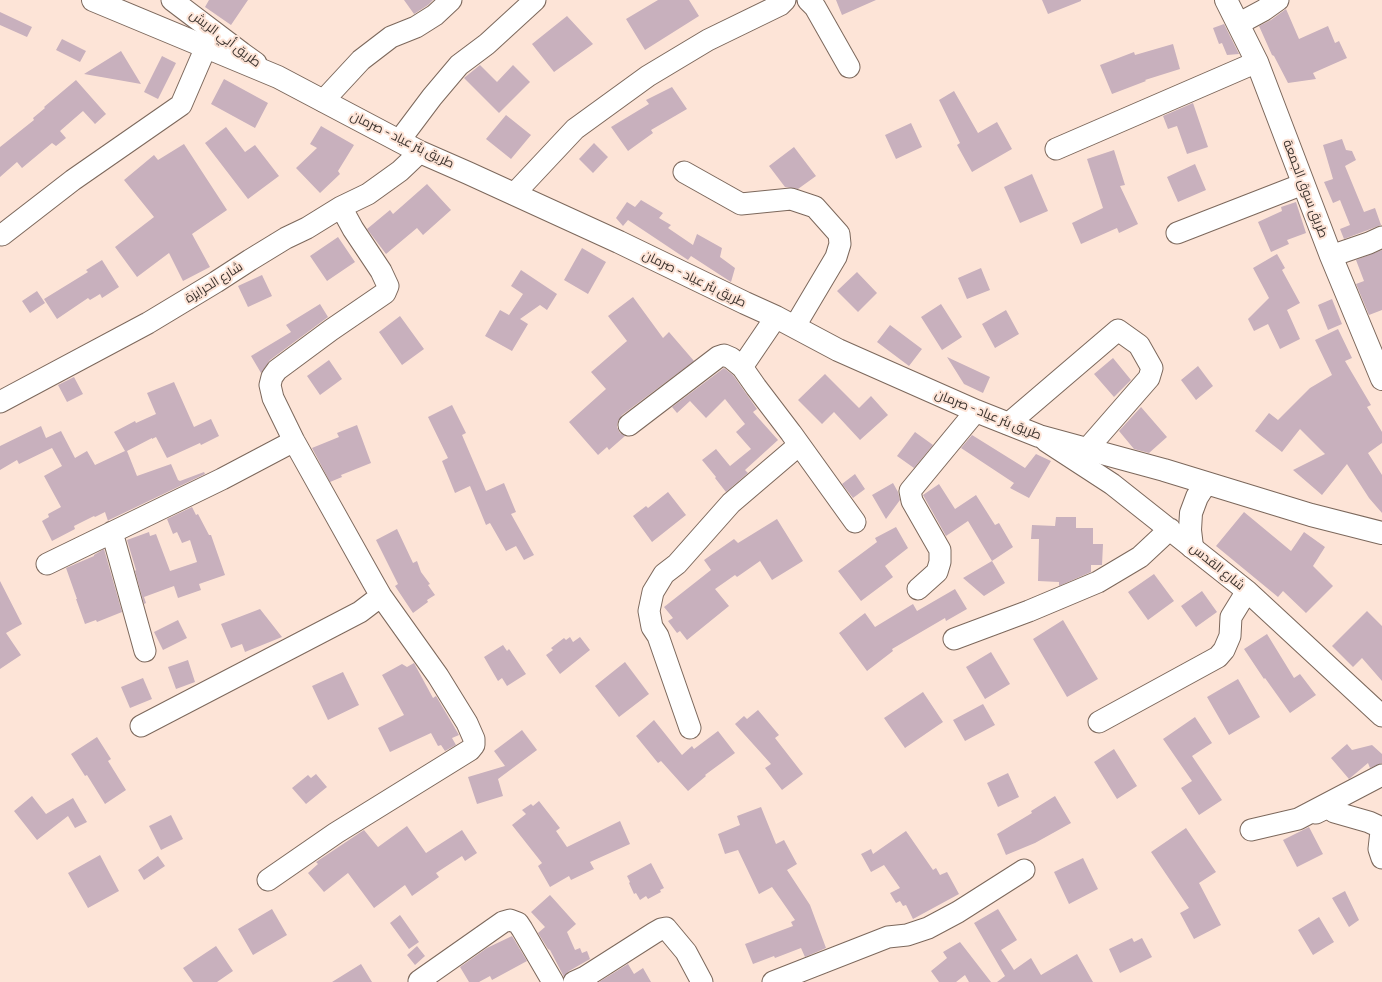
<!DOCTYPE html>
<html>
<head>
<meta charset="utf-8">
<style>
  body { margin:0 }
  canvas { display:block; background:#fde4d7 }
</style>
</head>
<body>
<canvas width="1382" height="982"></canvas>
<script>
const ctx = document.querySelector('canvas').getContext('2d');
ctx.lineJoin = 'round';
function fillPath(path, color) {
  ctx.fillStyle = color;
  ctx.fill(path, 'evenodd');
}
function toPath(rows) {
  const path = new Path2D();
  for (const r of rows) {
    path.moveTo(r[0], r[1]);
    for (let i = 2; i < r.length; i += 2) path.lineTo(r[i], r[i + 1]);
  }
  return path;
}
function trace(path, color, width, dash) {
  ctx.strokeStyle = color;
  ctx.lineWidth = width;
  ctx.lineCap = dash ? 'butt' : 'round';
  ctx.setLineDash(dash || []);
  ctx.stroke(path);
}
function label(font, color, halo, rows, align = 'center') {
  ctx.font = font + ' Manrope,Cairo,sans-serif';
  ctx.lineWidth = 4;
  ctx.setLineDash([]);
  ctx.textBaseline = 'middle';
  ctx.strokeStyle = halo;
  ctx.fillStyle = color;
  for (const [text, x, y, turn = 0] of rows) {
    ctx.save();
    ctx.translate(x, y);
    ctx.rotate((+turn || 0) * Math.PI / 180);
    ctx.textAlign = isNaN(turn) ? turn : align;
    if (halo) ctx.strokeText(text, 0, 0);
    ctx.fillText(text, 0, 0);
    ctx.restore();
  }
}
const building = toPath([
  [209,0,248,0,231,25,205,7],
  [404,0,433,0,428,5,414,14],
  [658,0,689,0,699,16,645,50,626,19],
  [836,0,876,0,842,15],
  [1042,0,1081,0,1081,1,1048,14],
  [1286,9,1299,39,1328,26,1335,43,1339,41,1347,58,1313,73,1316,79,1288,83,1274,56,1272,55,1259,26,1271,20],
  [0,12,32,27,27,37,0,25],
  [567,16,593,44,554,72,532,44],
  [1224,24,1239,54,1227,55,1222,43,1219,44,1213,28],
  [62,39,86,51,80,62,56,50],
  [1173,44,1180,69,1145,80,1146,81,1112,94,1100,65,1134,52,1135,55],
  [121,51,141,84,84,74],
  [162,56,176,63,158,99,144,92],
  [480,65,497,82,513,65,530,82,499,113,464,78],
  [224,79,268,103,255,128,211,104],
  [76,80,106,114,95,124,83,111,60,131,66,138,56,146,52,143,22,168,17,162,0,177,0,147,34,120,33,118,45,108,44,107],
  [672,87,687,109,651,130,653,133,628,151,611,127,649,104,646,100],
  [954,91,978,133,997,122,1012,149,972,172,957,145,960,143,939,100],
  [1193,103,1208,147,1187,154,1177,126,1168,129,1163,116],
  [506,115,531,135,511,159,486,139],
  [911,123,922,147,896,159,885,135],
  [321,126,354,145,338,171,340,174,320,193,296,168,317,148,310,144],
  [226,127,245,152,255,145,279,176,248,199,205,143],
  [1342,139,1346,150,1352,151,1356,160,1345,166,1364,212,1375,208,1381,225,1344,239,1340,229,1350,225,1340,200,1333,203,1324,182,1333,179,1323,145],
  [594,143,608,157,593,173,579,159],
  [184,144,227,210,192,234,210,267,183,281,169,253,137,277,115,247,154,217,124,180,154,155,158,160],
  [794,147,816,176,798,189,785,187,769,166],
  [1114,150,1125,185,1120,186,1138,224,1119,233,1117,228,1081,244,1072,223,1103,208,1087,159],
  [1195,164,1206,190,1178,202,1167,177],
  [1032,174,1048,211,1020,223,1004,187],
  [427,184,451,210,423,235,417,228,386,254,367,229,390,210,393,214],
  [641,200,663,213,659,218,671,225,668,228,693,245,697,234,722,248,720,257,735,268,731,282,691,256,688,260,628,220,623,226,616,218,627,202,635,207],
  [1296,202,1306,233,1287,240,1289,244,1271,252,1258,222,1282,211,1281,207],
  [338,237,355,262,327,281,310,256],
  [582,248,606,262,588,294,564,280],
  [1382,250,1382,310,1369,315,1356,284,1364,281,1356,260],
  [1277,254,1285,268,1282,270,1300,303,1287,310,1300,339,1280,349,1268,324,1254,331,1248,319,1269,298,1253,268],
  [102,260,119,287,102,298,100,294,90,300,88,298,57,319,44,299,88,272,86,270],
  [981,268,990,290,967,299,958,278],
  [521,270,557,294,547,310,540,305,520,319,528,324,512,351,485,336,500,310,509,315,523,294,511,286],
  [857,272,877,293,858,312,837,291],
  [262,275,272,296,248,307,238,286],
  [37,291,45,303,30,313,22,301],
  [633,297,663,338,669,332,694,361,622,415,618,421,617,427,620,433,625,436,609,450,607,447,598,455,569,422,606,389,591,372,627,341,608,316],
  [1332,299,1342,324,1328,330,1318,305],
  [320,304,328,317,270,360,261,373,251,356,291,332,286,325],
  [941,304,962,337,942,350,921,317],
  [1006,310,1019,334,995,348,982,324],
  [400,316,424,349,402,365,379,332],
  [890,325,922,349,909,366,877,342],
  [1338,329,1352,358,1345,361,1371,405,1367,407,1382,432,1382,443,1368,453,1382,475,1382,513,1369,498,1347,464,1322,495,1293,470,1325,454,1300,429,1282,452,1255,431,1269,413,1278,420,1310,388,1332,375,1315,340],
  [947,357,990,377,983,393,964,384],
  [1113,358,1131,380,1114,397,1094,374],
  [329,360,342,379,320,395,307,376],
  [1198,366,1213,386,1196,400,1181,380],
  [724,368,733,375,757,409,753,412,778,440,745,470,748,473,726,492,715,478,716,477,702,460,716,449,730,466,751,449,736,432,745,424,725,399,706,418,690,401,677,413,672,407],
  [825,374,859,408,871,396,888,415,860,440,834,412,822,424,798,400],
  [74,377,83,394,67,402,58,385],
  [174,382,194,427,211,419,219,436,201,445,200,443,167,458,156,437,152,439,152,438,127,451,137,476,171,464,178,480,180,481,204,472,205,474,109,520,108,521,105,512,95,517,94,516,74,526,75,529,52,541,42,521,49,517,48,514,61,507,44,476,62,466,52,448,19,464,17,460,0,470,0,446,41,426,46,438,61,431,75,458,87,451,95,465,125,451,114,432,135,421,136,423,156,414,147,393],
  [452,405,466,433,462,435,486,491,504,483,516,512,511,514,534,555,524,560,516,546,506,551,490,523,486,525,470,486,455,493,442,461,448,458,428,417],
  [1141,407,1167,437,1149,453,1134,449,1119,431],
  [357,425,371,463,341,475,342,477,330,482,312,448,339,437,337,433],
  [915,432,933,445,914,468,897,456],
  [972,435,1025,468,1036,454,1051,461,1029,498,1010,488,1014,483,961,448],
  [855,474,865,489,853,498,842,484],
  [893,483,898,492,900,500,886,519,872,495],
  [939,484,955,509,976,495,995,525,999,523,1013,547,992,561,968,521,946,536,923,495],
  [668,492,686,515,652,542,633,516,646,506,648,508],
  [192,507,196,515,198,514,209,535,211,535,225,575,199,584,201,590,178,598,174,586,144,597,146,603,144,604,135,571,136,570,127,540,149,532,150,536,156,534,170,571,197,562,190,540,182,543,177,532,173,534,167,519],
  [1244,512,1291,551,1304,532,1325,547,1313,566,1333,586,1306,613,1283,591,1278,597,1216,546],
  [1056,517,1076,517,1076,528,1093,528,1093,544,1103,544,1102,565,1091,565,1091,572,1059,586,1059,582,1038,581,1039,539,1031,539,1032,525,1055,526],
  [777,519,803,561,772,580,760,561,737,577,735,575,715,589,729,606,687,640,680,631,677,633,668,621,673,618,664,607,711,570,704,560,734,539,738,543],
  [896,527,908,548,885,566,893,577,861,601,838,571,877,542,875,538],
  [397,529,413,563,417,561,421,572,430,584,428,585,435,595,427,600,428,602,413,613,395,586,398,584,376,540],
  [104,549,122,612,97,622,96,620,85,624,76,599,77,599,66,568,94,556,94,555],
  [992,561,1005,583,984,596,963,578],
  [1154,574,1174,601,1148,620,1128,592],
  [0,581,22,624,6,633,21,655,0,669],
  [955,589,967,609,946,621,945,618,892,649,893,651,867,671,839,633,865,613,875,627,913,604,917,611],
  [1202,591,1217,612,1196,627,1181,606],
  [260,609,282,637,245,652,242,644,231,648,221,624],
  [1367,611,1382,626,1382,681,1362,658,1353,667,1332,646],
  [178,620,187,638,163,650,154,632],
  [1063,620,1098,679,1067,697,1033,639],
  [1267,634,1294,678,1300,674,1316,695,1290,713,1265,678,1264,679,1244,649],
  [570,637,573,642,580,637,590,650,560,674,546,655,553,650,551,648,564,638,566,640],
  [503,645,507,651,509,649,526,674,507,686,502,678,498,681,484,657],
  [991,652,1010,684,985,699,966,667],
  [188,660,195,682,176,689,168,667],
  [625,662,649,694,619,717,595,686],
  [414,663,433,698,436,696,459,735,452,738,456,745,445,751,441,745,438,746,431,733,390,752,378,728,404,715,382,675,402,664,407,667],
  [343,672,359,705,328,720,312,686],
  [143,678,152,699,130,708,121,687],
  [1238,679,1260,717,1229,735,1207,697],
  [923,692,943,722,905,748,884,718],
  [983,704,995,725,965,741,953,720],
  [758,710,779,735,775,738,803,774,782,790,765,768,771,764,735,724,744,716,747,719],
  [1195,717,1212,743,1192,756,1222,800,1199,815,1181,788,1192,781,1163,739],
  [654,720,682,755,692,746,694,749,718,731,735,753,705,775,706,776,688,791,661,761,658,763,636,736],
  [522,730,537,750,498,779,503,796,477,804,468,777,505,766,494,751],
  [97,737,111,759,108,761,126,790,105,804,87,775,85,776,71,754],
  [1347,744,1352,750,1372,745,1382,754,1382,763,1370,768,1368,763,1349,779,1331,758],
  [1114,749,1137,786,1117,799,1094,762],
  [1008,773,1019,797,998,807,987,783],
  [316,774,327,787,306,804,292,788,308,775,311,778],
  [32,796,46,814,73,798,87,822,75,828,68,816,37,840,14,811],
  [1055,796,1071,823,1035,843,1006,855,997,834,1032,813,1031,811],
  [539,801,560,828,556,831,567,847,620,821,630,844,590,862,594,869,571,880,569,876,550,887,538,866,542,863,512,825,526,814,522,810,531,804,533,806],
  [761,807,776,844,784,840,797,864,787,870,810,905,826,948,805,957,801,948,775,958,774,956,753,964,745,944,793,926,791,922,795,920,772,887,759,894,738,850,725,854,718,834,740,825,737,816],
  [171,815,183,839,161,850,149,826],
  [407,826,426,853,462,830,477,853,465,861,462,856,436,873,439,877,412,896,405,885,374,908,348,873,324,892,308,873,318,864,316,862,364,830,378,847],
  [1309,827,1323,854,1297,867,1283,840],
  [1186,828,1216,872,1199,883,1221,925,1194,939,1180,913,1189,908,1151,852],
  [906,831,933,870,936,868,940,875,947,872,959,894,913,919,906,905,903,906,900,901,896,903,890,893,900,888,884,865,871,872,861,854,871,849,873,854],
  [100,855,119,891,88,908,68,873],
  [158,856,165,866,144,880,138,870],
  [1083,858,1098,889,1069,904,1054,872],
  [651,863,664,888,660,890,661,892,648,899,646,896,640,900,636,893,634,894,629,883,630,882,627,876],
  [1345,891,1359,920,1349,927,1332,898],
  [550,895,576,924,567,932,575,950,580,948,582,953,587,951,590,959,569,971,564,977,550,950,548,949,538,933,545,927,531,912],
  [272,909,287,935,253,955,238,929],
  [998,909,1017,940,1001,950,1014,970,1031,958,1041,975,1077,954,1093,982,997,982,1005,976,974,923],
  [400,915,419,942,409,949,390,923],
  [1319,917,1334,942,1313,955,1298,930],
  [512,936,527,961,492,980,490,976,479,982,469,982,460,967,487,948],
  [1132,938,1134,942,1142,938,1152,957,1120,973,1109,949],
  [960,942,991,982,969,982,965,975,956,982,939,982,931,971,947,958,943,952],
  [216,946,233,971,217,982,193,982,183,968],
  [417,946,425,956,415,965,407,955],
  [361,964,372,982,332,982],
  [628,964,634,974,643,968,651,982,599,982]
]);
const minor = toPath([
  [172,0,242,53,256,63],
  [808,0,815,7,849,67],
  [1238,24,1264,10,1278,0],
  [323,101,361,60,391,37,416,27,435,15,451,0],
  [399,141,432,97,459,65,487,44,535,0],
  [1056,149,1257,62],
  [684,172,741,204,791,199,815,207,839,234,840,244,836,257,795,326],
  [514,194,575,129,648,76,708,40,780,5,785,0],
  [1177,233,1303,184],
  [2,235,73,180,181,105,206,47],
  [1331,256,1369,243,1382,237],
  [742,367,776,317],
  [0,402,148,323,216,282,250,260,286,238,307,228,341,207,368,194,400,171,420,152],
  [1008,424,1118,330,1139,345,1152,368,1149,378,1087,449],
  [629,425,718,357,724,355,731,358,742,367,756,387,791,433,855,522],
  [1046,441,1112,484,1247,591,1382,716],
  [112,532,145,651],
  [47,564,222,479,294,441],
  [918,589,937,572,940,562,940,550,912,501,910,491,976,411],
  [954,639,1029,611,1098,582,1140,557,1170,529],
  [1099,722,1218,657,1224,650,1230,636,1231,617,1247,591],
  [141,726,360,612,381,596],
  [690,728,658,636,652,627,649,611,653,592,664,574,677,564,731,503,799,445],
  [1316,813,1328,807,1334,812,1369,822,1382,828],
  [1251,830,1298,819,1382,775],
  [1382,831,1381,831,1379,849,1382,858],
  [268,880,336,833,470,750,474,745,474,739,467,723,438,676,381,596,373,582,294,441,273,398,270,385,272,377,277,370,331,330,385,293,388,286,381,271,353,229,341,207],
  [419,981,503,922,510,920,518,923,522,929,553,982],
  [574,982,585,977,654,933,661,929,666,928,686,952,702,982],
  [773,982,888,937,907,935,928,928,958,912,1024,870]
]);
const major = toPath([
  [1226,0,1257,62,1331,256,1382,379]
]);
const highway = toPath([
  [93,0,278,77,420,152,468,173,619,242,745,303,776,317,838,350,976,411,1039,436,1164,470,1311,515,1382,533],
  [1192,547,1190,530,1191,513,1197,497,1206,483]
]);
const streetNames = [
  ["طريق أبي الريش",225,39,37],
  ["طريق بئر عياد - صرمان",402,140,26],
  ["طريق سوق الجمعة",1305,189,69],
  ["طريق بئر عياد - صرمان",694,279,26],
  ["شارع الحرايزة",214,283,-32],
  ["طريق بئر عياد - صرمان",988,415,22],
  ["شارع القدس",1217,567,39]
];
fillPath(building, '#c8b0bd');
trace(minor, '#7c685c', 23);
trace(major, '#7c685c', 24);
trace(highway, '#7c685c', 24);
trace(minor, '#fff', 21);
trace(major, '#fff', 22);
trace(highway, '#fff', 22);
label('13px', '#3d342f', '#fde4d7', streetNames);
</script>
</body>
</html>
